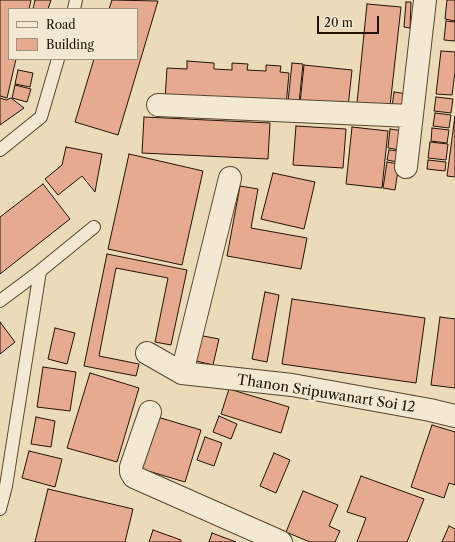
<!DOCTYPE html>
<html>
<head>
<meta charset="utf-8">
<style>
  body { margin:0 }
  #map { position:relative; width:455px; height:542px; overflow:hidden; background:#ecdbb9; font-family:"Libre Caslon Text",serif }
  canvas { display:block }
  .legend { position:absolute; left:8px; top:8px; width:130px; height:52px; box-sizing:border-box; background:#f3e8d2; border:1px solid #a0937e; margin:0; padding:5px 7px; list-style:none; font-size:12px; color:#241300 }
  .legend li { display:flex; align-items:center; gap:8px; height:20px }
  .legend b { width:20px; border:1px solid #a0937e }
  .scale { position:absolute; left:317px; top:16px; width:62px; height:18px; box-sizing:border-box; border:2px solid #241300; border-top:0; padding-left:5px; font-size:12px; line-height:14px; white-space:nowrap; color:#241300; -webkit-text-stroke:3px #f3e8d2; paint-order:stroke }
</style>
</head>
<body>
<div id="map">
<canvas width="455" height="542"></canvas>
<ul class="legend">
<li><b style="height:5px;background:#f3e8d2"></b>Road</li>
<li><b style="height:11px;background:#e6aa91"></b>Building</li>
</ul>
<div class="scale">20 m</div>
</div>
<script>
const ctx = document.querySelector('canvas').getContext('2d');
ctx.lineJoin = 'round';
function fillPath(path, color) {
  ctx.fillStyle = color;
  ctx.fill(path, 'evenodd');
}
function toPath(rows) {
  const path = new Path2D();
  for (const r of rows) {
    path.moveTo(r[0], r[1]);
    for (let i = 2; i < r.length; i += 2) path.lineTo(r[i], r[i + 1]);
  }
  return path;
}
function trace(path, color, width, dash) {
  ctx.strokeStyle = color;
  ctx.lineWidth = width;
  ctx.lineCap = dash ? 'butt' : 'round';
  ctx.setLineDash(dash || []);
  ctx.stroke(path);
}
function label(font, color, halo, rows, align = 'center') {
  ctx.font = font + ' "Libre Caslon Text",serif';
  ctx.lineWidth = 4;
  ctx.setLineDash([]);
  ctx.textBaseline = 'middle';
  ctx.strokeStyle = halo;
  ctx.fillStyle = color;
  for (const [text, x, y, turn = 0] of rows) {
    ctx.save();
    ctx.translate(x, y);
    ctx.rotate((+turn || 0) * Math.PI / 180);
    ctx.textAlign = isNaN(turn) ? turn : align;
    if (halo) ctx.strokeText(text, 0, 0);
    ctx.fillText(text, 0, 0);
    ctx.restore();
  }
}
const building = toPath([
  [0,0,31,0,29,9,9,9,9,59,16,59,7,98,0,96,0,0],
  [35,0,51,0,48,9,33,9,35,0],
  [112,0,158,1,118,135,75,122,94,59,137,59,137,9,109,9,112,0],
  [447,0,455,0,455,21,445,19,447,0],
  [406,2,411,2,410,28,404,27,406,2],
  [367,4,401,7,390,106,357,103,367,4],
  [446,21,455,22,455,41,444,40,446,21],
  [441,51,455,52,455,72,452,95,436,94,441,51],
  [187,61,214,63,214,69,232,70,232,63,248,64,247,70,266,71,266,65,281,66,280,72,289,73,286,106,165,99,167,68,187,69,187,61],
  [292,63,303,64,299,103,288,102,292,63],
  [304,65,352,70,348,107,300,103,304,65],
  [18,70,33,73,30,87,15,84,18,70],
  [15,85,31,89,27,102,12,98,15,85],
  [394,92,408,94,407,108,392,107,394,92],
  [436,97,453,99,451,113,434,111,436,97],
  [0,98,6,100,11,98,24,108,0,125,0,98],
  [435,113,451,115,449,128,433,126,435,113],
  [455,116,455,177,447,176,455,116],
  [144,117,270,123,268,159,142,153,144,117],
  [296,126,346,129,343,168,293,165,296,126],
  [352,127,388,131,382,188,346,184,352,127],
  [432,128,449,130,447,143,431,141,432,128],
  [390,129,404,131,401,150,388,148,390,129],
  [430,142,448,144,446,160,428,158,430,142],
  [66,147,102,154,95,192,82,176,58,195,45,179,62,165,66,147],
  [389,150,399,151,398,162,387,160,389,150],
  [129,154,203,171,182,265,108,249,129,154],
  [428,160,446,162,445,171,427,169,428,160],
  [387,162,399,164,395,190,383,188,387,162],
  [273,173,315,182,304,229,261,219,273,173],
  [43,184,70,219,0,274,0,217,43,184],
  [240,186,258,189,251,228,307,238,301,269,227,256,240,186],
  [107,254,187,270,171,345,155,342,168,278,116,268,99,356,139,364,136,376,84,366,107,254],
  [265,292,279,295,267,362,252,359,265,292],
  [292,299,425,318,416,383,282,364,292,299],
  [440,317,455,319,455,388,431,385,440,317],
  [0,322,15,342,0,354,0,322],
  [55,328,75,333,67,364,48,359,55,328],
  [198,335,219,339,213,365,192,360,198,335],
  [43,367,76,372,70,411,37,407,43,367],
  [90,373,139,388,117,462,67,448,90,373],
  [229,389,289,407,281,433,221,414,229,389],
  [154,416,201,430,185,482,138,468,154,416],
  [219,416,237,424,231,439,213,432,219,416],
  [36,417,55,421,51,447,31,444,36,417],
  [432,425,455,432,455,485,449,483,444,498,411,487,432,425],
  [205,437,222,443,214,466,197,460,205,437],
  [29,451,62,459,55,487,22,478,29,451],
  [274,453,290,460,276,493,260,486,274,453],
  [361,476,424,499,407,542,357,542,366,518,347,512,361,476],
  [48,489,133,509,125,542,35,542,48,489],
  [303,491,338,505,329,526,340,531,335,542,310,542,286,532,303,491],
  [449,526,455,529,455,542,442,542,449,526],
  [153,530,181,540,181,542,149,542,153,530],
  [212,533,236,542,209,542,212,533]
]);
const lane = toPath([
  [74,9,76,0],
  [0,150,41,117,58,59],
  [0,301,40,271,94,227],
  [0,509,6,486,40,271]
]);
const street = toPath([
  [158,105,411,116],
  [406,167,425,0],
  [230,178,182,373,292,385,430,410,455,416],
  [147,353,182,373],
  [150,412,131,467,131,472,134,477,281,542]
]);
const streetNames = [
  ["Thanon Sripuwanart Soi 12",326,394,9]
];
fillPath(building, '#e6aa91');
trace(building, '#241300', 1);
trace(lane, '#56452e', 14);
trace(street, '#56452e', 24);
trace(lane, '#f3e8d2', 12);
trace(street, '#f3e8d2', 22);
label('14px', '#241300', '#f3e8d2', streetNames);
</script>
</body>
</html>
